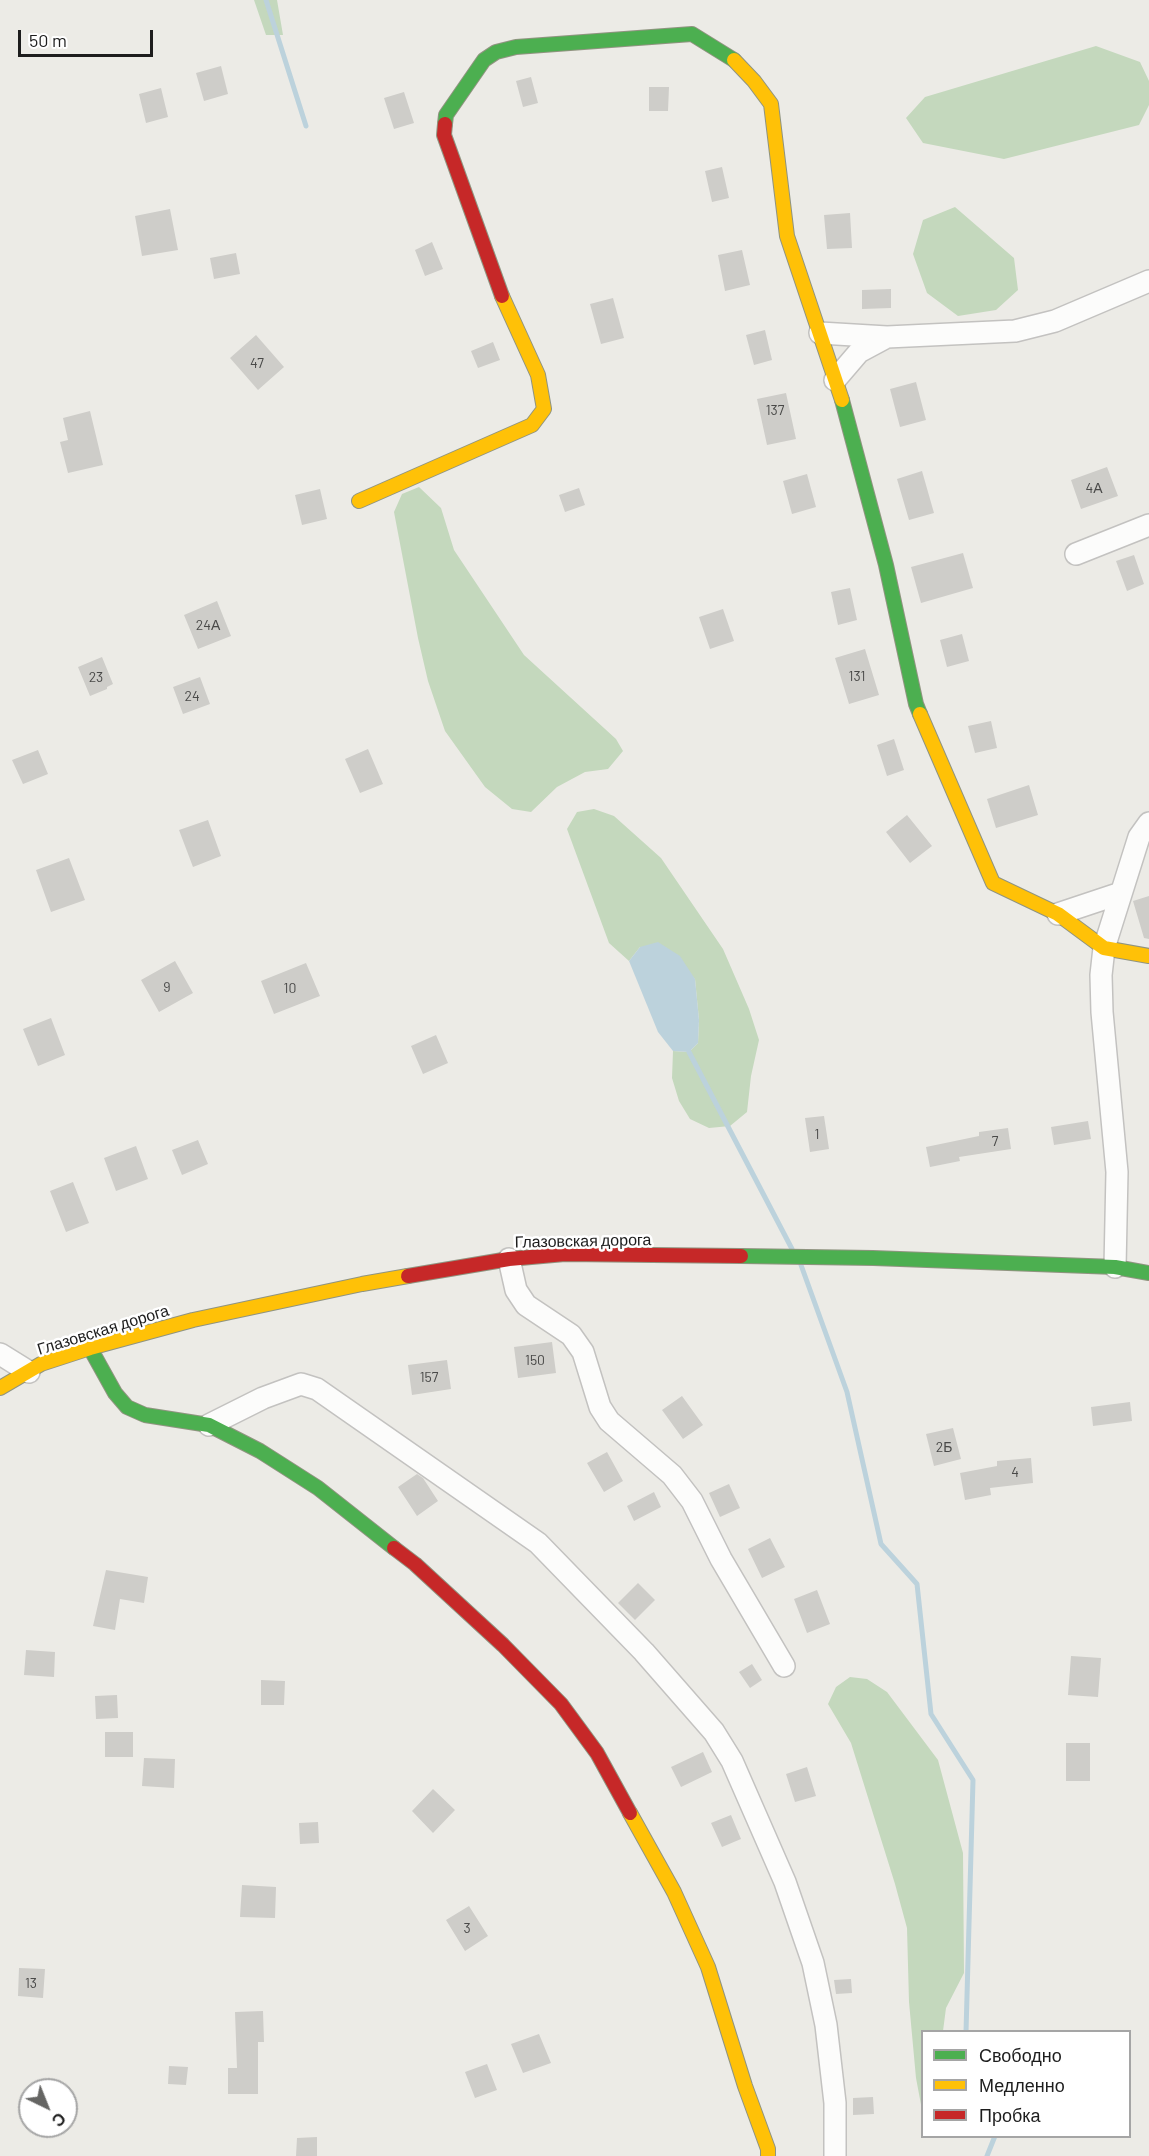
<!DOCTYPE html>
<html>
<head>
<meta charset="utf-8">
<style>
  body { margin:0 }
  #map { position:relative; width:1149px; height:2156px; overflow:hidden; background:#ecebe6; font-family:Barlow,sans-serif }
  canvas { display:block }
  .legend { position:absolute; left:921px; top:2030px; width:210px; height:108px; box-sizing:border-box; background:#fff; border:2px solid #a5a5a5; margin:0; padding:8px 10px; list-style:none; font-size:18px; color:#1d1d1d }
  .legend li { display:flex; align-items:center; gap:12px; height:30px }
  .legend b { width:30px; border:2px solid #a5a5a5 }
  .north { position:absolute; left:18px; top:2078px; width:60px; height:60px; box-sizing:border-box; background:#fff; border:2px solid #a5a5a5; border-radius:50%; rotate:137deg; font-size:16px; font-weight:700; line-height:24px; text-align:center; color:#1d1d1d }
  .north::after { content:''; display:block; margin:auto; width:21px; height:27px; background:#656563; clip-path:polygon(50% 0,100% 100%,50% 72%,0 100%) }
  .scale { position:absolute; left:18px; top:30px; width:135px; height:27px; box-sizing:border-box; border:3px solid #1d1d1d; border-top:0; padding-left:8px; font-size:18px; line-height:21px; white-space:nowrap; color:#1d1d1d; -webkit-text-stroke:4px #fff; paint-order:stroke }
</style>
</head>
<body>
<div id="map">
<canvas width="1149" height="2156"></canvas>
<ul class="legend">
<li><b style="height:8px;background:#4caf50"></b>Свободно</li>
<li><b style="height:8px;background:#ffc107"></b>Медленно</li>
<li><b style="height:8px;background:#c62828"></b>Пробка</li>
</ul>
<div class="north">С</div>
<div class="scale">50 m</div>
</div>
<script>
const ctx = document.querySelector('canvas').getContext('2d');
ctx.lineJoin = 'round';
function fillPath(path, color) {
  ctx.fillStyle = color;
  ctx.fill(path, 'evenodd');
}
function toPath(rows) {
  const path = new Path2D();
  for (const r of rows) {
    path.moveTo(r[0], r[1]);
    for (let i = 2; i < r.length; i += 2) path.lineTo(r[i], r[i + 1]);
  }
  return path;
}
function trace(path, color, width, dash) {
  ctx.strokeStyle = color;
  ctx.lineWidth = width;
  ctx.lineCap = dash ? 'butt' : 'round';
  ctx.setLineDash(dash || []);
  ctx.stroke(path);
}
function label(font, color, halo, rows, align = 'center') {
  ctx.font = font + ' Barlow,sans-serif';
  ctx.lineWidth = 5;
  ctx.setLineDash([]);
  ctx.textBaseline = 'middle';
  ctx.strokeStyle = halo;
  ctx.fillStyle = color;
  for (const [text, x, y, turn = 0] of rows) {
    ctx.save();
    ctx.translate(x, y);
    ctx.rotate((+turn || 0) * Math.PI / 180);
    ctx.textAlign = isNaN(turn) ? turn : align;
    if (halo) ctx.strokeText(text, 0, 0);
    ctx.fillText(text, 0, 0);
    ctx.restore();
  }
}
const forest = toPath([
  [254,0,277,0,283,35,266,35],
  [1096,46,1140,62,1149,81,1149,105,1139,125,1004,159,923,143,906,118,925,97],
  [955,207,1014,258,1018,290,996,310,958,316,927,293,913,254,923,220],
  [419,487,441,508,454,550,524,655,616,739,623,751,608,769,585,772,557,787,531,812,512,809,485,787,445,731,428,681,418,638,394,512,402,494],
  [594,809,614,816,661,858,723,949,749,1009,759,1040,751,1076,747,1112,730,1126,709,1128,690,1119,679,1101,672,1078,673,1051,689,1052,698,1043,699,1020,695,979,640,947,629,961,609,943,567,829,577,812],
  [850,1677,867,1679,887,1692,938,1760,963,1853,964,1973,946,2008,943,2031,922,2032,922,2110,916,2078,909,2002,907,1928,895,1884,851,1743,828,1704,836,1687]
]);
const water = toPath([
  [658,942,680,956,695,979,699,1020,698,1043,689,1052,673,1051,658,1032,629,961,640,947]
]);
const stream = toPath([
  [266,0,306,126],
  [689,1052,792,1249],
  [801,1265,847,1392,881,1544,917,1584,931,1714,973,1780,966,2032],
  [987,2156,995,2136]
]);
const building = toPath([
  [221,66,228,94,204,101,196,73],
  [531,77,538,103,523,107,516,81],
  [649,87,669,87,668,111,649,111],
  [161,88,168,117,146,123,139,94],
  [404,92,414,123,394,129,384,98],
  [722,167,729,198,712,202,705,171],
  [170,209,178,250,142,256,135,216],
  [850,213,852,248,827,249,824,215],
  [432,242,443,269,425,276,415,250],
  [742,250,750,285,725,291,718,255],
  [236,253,240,274,214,279,210,258],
  [891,289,891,308,862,309,862,290],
  [613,298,624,338,601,344,590,304],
  [765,330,772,360,754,365,746,335],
  [256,335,284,367,258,390,230,358],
  [493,342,500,360,478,368,471,351],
  [916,382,926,420,900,427,890,389],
  [786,393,796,439,767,445,757,399],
  [90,411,103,465,68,473,60,442,68,440,63,418],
  [1107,467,1118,496,1081,509,1071,480],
  [922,471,934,513,909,520,897,479],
  [807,474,816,507,792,514,783,481],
  [579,488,585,505,565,512,559,495],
  [320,489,327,519,302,525,295,495],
  [963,553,973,588,921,603,911,567],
  [1134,555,1144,584,1127,591,1116,561],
  [850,588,857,620,838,625,831,592],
  [217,601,231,636,198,649,184,615],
  [723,609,734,641,710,649,699,617],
  [962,634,969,661,947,667,940,640],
  [865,649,879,695,849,704,835,658],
  [102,657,113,684,107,687,107,689,90,696,78,667],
  [200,677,210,704,183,714,173,687],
  [991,721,997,748,975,753,968,726],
  [894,739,904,770,887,776,877,745],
  [368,749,383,784,360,793,345,759],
  [38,750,48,774,23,784,12,760],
  [1029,785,1038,815,996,828,987,799],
  [907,815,932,846,910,863,886,832],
  [208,820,221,856,193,867,179,830],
  [69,858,85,900,51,912,36,870],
  [1149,896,1149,939,1144,938,1133,901],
  [175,961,193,993,159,1012,141,980],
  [306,963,320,996,274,1014,261,981],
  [51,1018,65,1055,38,1066,23,1029],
  [436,1035,448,1063,423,1074,411,1046],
  [824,1116,829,1149,810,1152,805,1118],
  [1088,1121,1091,1139,1054,1145,1051,1127],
  [1008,1128,1011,1149,959,1157,960,1161,930,1167,926,1147,979,1136,979,1132],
  [198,1140,208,1164,182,1175,172,1150],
  [136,1146,148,1179,116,1191,104,1158],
  [73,1182,89,1223,66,1232,50,1191],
  [552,1342,556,1373,518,1378,514,1347],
  [447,1360,451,1389,412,1395,408,1365],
  [682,1396,703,1425,683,1439,662,1410],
  [1130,1402,1132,1421,1093,1426,1091,1407],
  [953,1428,961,1459,934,1466,926,1434],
  [607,1452,623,1481,604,1492,587,1463],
  [1031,1458,1033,1483,990,1488,991,1495,965,1500,960,1473,997,1466,997,1461],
  [417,1474,423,1478,438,1501,417,1516,398,1487],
  [729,1484,740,1508,720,1517,709,1493],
  [654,1492,661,1507,634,1521,627,1506],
  [770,1538,785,1567,762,1578,748,1549],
  [106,1570,148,1577,144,1603,120,1599,115,1630,93,1626],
  [638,1583,655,1600,635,1620,618,1603],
  [817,1590,830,1624,807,1633,794,1599],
  [26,1650,55,1652,54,1677,24,1675],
  [1071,1656,1101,1658,1098,1697,1068,1695],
  [752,1664,762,1680,750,1688,739,1672],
  [261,1680,285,1681,284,1705,261,1705],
  [117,1695,118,1718,96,1719,95,1696],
  [105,1732,133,1732,133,1757,105,1757],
  [1066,1743,1090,1743,1090,1781,1066,1781],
  [703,1752,712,1772,681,1787,671,1767],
  [144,1758,175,1759,174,1788,142,1786],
  [807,1767,816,1796,795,1802,786,1774],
  [433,1789,455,1810,433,1833,412,1811],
  [731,1815,741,1839,722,1847,711,1823],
  [318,1822,319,1843,300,1844,299,1823],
  [242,1885,276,1887,275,1918,240,1917],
  [469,1906,488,1936,465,1951,446,1920],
  [19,1968,45,1969,43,1998,18,1996],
  [851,1979,852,1993,836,1994,834,1980],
  [263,2011,264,2042,258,2042,258,2094,228,2094,228,2068,237,2068,235,2012],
  [539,2034,551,2063,523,2073,511,2044],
  [487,2064,497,2090,475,2098,465,2072],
  [169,2066,188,2067,186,2085,168,2084],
  [873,2097,874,2114,853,2115,853,2098],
  [317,2137,317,2156,296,2156,297,2138]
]);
const street = toPath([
  [820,333,887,337,1015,331,1055,321,1149,281],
  [835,380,859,352,887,337],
  [1076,554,1149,525],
  [1058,914,1121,893],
  [509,1259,516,1290,526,1305,571,1335,583,1352,600,1407,609,1421,672,1475,692,1501,721,1559,784,1666],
  [1115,1267,1117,1172,1102,1012,1101,975,1104,948,1139,837,1149,823],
  [0,1354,29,1372],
  [209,1425,263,1398,301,1384,317,1389,538,1543,644,1652,714,1732,732,1761,785,1882,813,1963,826,2025,835,2103,835,2156]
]);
const fast = toPath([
  [445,124,446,115,484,60,496,52,516,47,692,34,734,60],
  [842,400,886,565,916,704,920,714],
  [741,1256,873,1258,1115,1267,1149,1273],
  [90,1348,115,1393,127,1407,145,1415,209,1425,260,1451,318,1488,394,1548]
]);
const slow = toPath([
  [734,60,754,81,771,104,787,236,842,400],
  [359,501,532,425,544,409,538,375,502,296],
  [920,714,993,883,1058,914,1104,948,1149,956],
  [0,1388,41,1364,90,1348,193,1320,362,1284,408,1276],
  [630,1813,674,1892,708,1967,745,2086,768,2149,768,2156]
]);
const jam = toPath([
  [445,124,444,135,502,296],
  [408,1276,509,1259,565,1254,741,1256],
  [394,1548,415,1564,503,1645,561,1704,597,1753,630,1813]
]);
const numberNames = [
  ["47",257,363],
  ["137",775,410],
  ["4А",1094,488],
  ["24А",208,625],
  ["131",857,676],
  ["23",96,677],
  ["24",192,696],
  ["9",167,987],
  ["10",290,988],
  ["1",817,1134],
  ["7",995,1141],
  ["150",535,1360],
  ["157",429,1377],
  ["2Б",944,1447],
  ["4",1015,1472],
  ["3",467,1928],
  ["13",31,1983]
];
const streetNames = [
  ["Глазовская дорога",583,1241,-1],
  ["Глазовская дорога",103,1330,-17]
];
fillPath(forest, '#c4d8bd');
fillPath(water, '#bcd2dc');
trace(stream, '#bcd2dc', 5);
fillPath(building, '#cecdc9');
trace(street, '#c3c2c0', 24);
trace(fast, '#909480', 16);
trace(slow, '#909480', 16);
trace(jam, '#909480', 16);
trace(street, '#fcfcfb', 21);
trace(fast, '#4caf50', 14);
trace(slow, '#ffc107', 14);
trace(jam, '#c62828', 14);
label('14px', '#494948', null, numberNames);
label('16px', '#1d1d1d', '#fff', streetNames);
</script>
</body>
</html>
